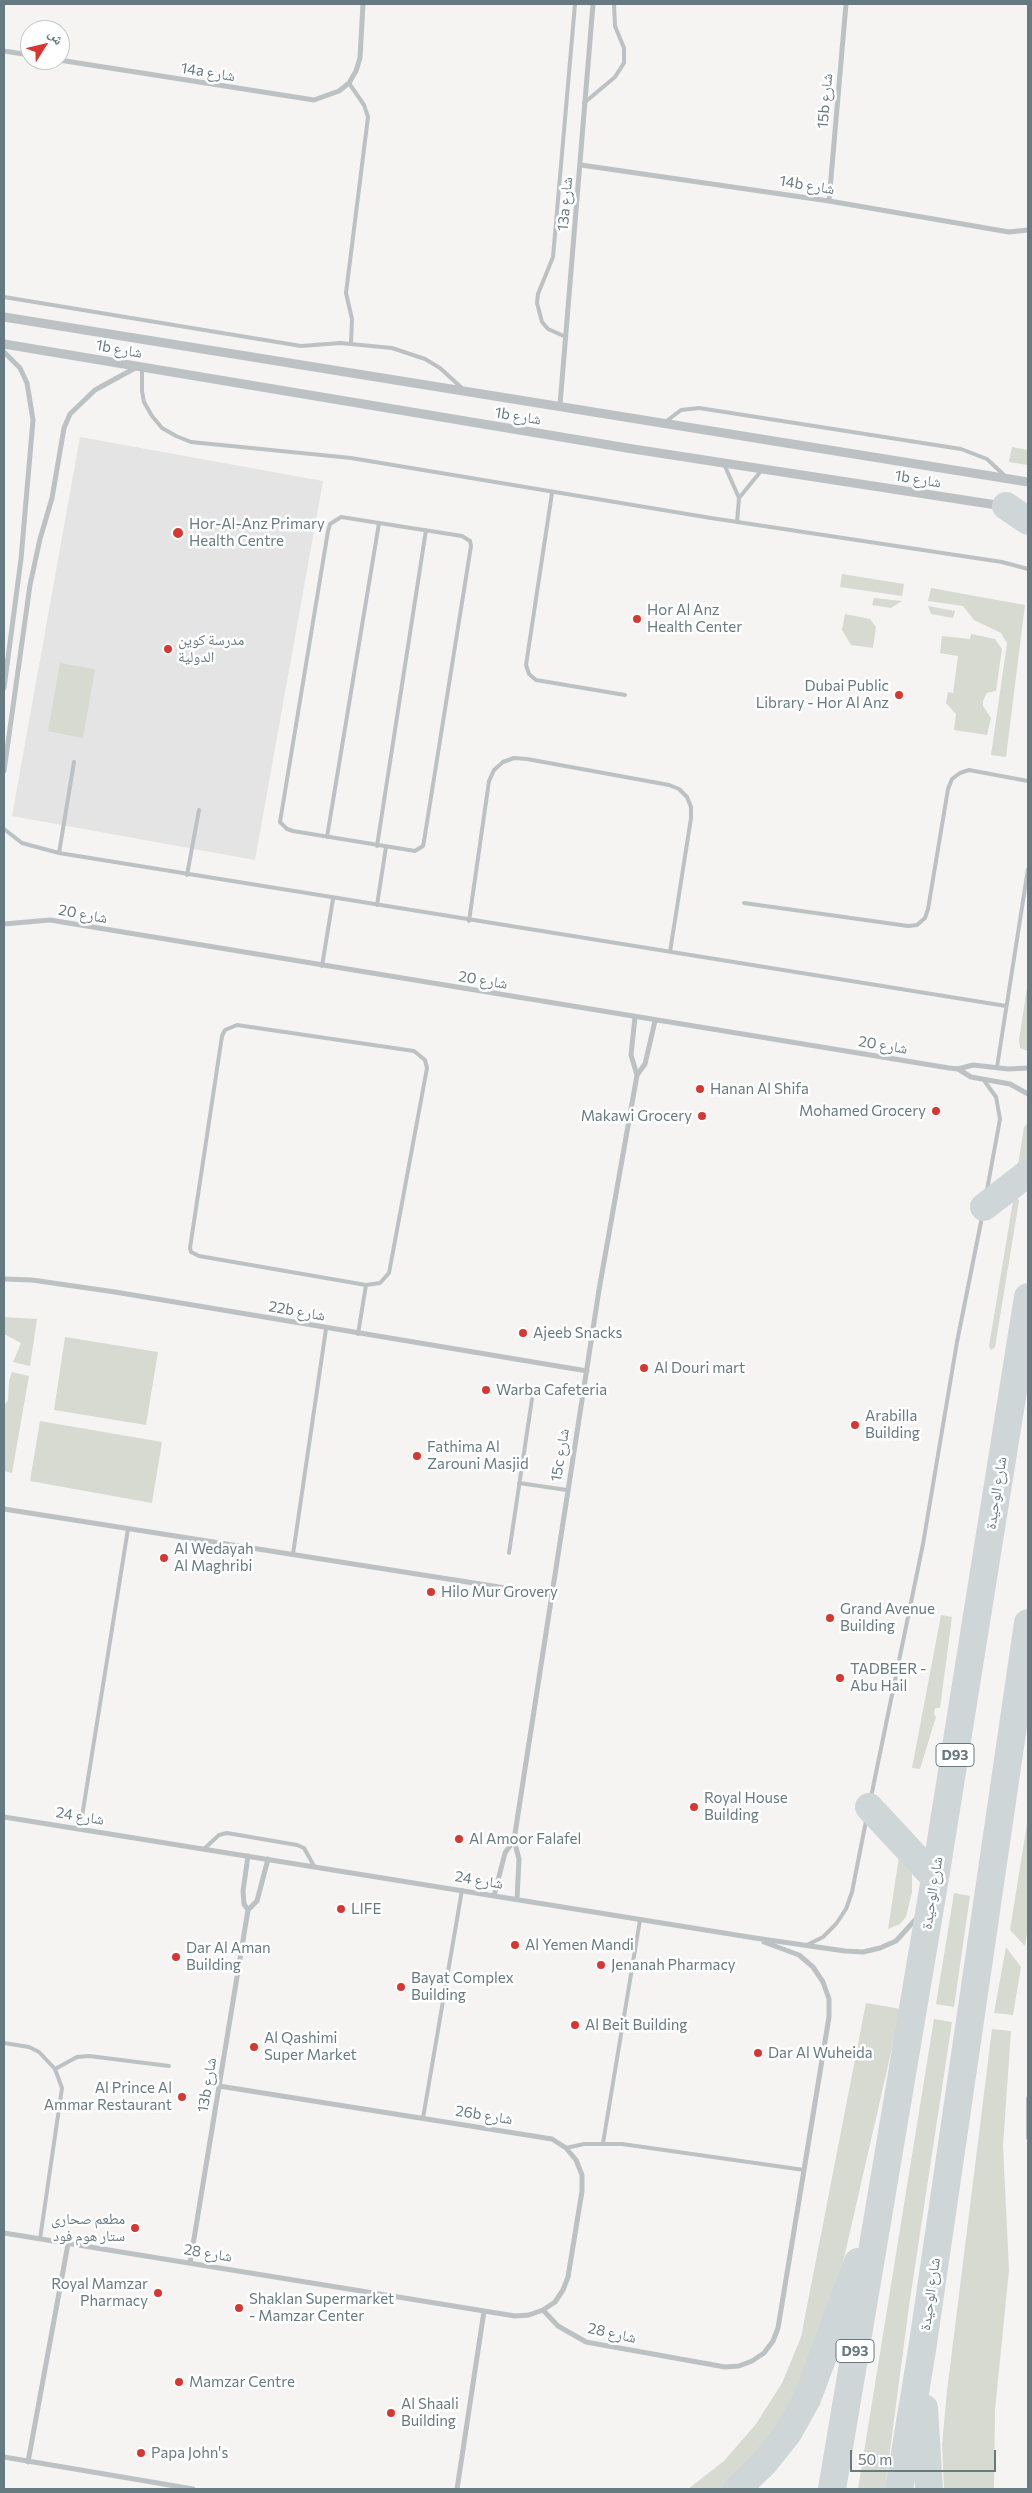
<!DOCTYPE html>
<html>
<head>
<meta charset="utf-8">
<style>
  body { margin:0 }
  #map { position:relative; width:1032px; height:2493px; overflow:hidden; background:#f5f4f2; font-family:Commissioner,"Noto Naskh Arabic",sans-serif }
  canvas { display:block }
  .frame { position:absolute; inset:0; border:5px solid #667a81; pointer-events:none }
  .north { position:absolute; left:20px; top:20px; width:50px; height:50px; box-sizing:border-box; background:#fff; border:1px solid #c2cacd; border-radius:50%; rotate:54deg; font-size:14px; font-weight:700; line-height:20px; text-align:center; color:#667a81 }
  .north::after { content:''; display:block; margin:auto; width:18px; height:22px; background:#d73730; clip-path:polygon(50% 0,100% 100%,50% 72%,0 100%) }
  .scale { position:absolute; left:850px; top:2450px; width:146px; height:22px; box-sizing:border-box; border:2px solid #667a81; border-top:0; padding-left:6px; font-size:15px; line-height:18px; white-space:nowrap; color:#667a81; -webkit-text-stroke:4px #fff; paint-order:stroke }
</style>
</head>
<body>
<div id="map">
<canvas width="1032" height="2493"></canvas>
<div class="frame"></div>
<div class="north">ش</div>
<div class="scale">50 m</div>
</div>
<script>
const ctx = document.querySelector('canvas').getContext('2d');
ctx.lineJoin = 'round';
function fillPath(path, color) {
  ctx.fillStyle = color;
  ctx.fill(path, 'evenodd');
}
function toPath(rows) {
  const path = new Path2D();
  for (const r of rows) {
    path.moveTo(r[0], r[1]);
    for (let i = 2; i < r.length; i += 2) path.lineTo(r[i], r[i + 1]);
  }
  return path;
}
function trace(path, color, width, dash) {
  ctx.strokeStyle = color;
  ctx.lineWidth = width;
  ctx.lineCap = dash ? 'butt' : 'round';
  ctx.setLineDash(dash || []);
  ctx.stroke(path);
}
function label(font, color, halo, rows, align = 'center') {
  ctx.font = font + ' Commissioner,"Noto Naskh Arabic",sans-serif';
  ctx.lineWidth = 5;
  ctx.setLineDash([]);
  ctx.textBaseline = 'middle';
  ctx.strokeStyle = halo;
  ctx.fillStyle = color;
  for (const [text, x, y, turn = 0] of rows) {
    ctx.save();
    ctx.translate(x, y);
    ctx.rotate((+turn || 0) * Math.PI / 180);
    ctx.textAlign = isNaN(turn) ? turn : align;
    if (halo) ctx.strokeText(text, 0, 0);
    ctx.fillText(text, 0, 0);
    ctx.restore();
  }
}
const built = toPath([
  [80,437,323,481,255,860,12,816]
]);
const green = toPath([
  [1012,447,1028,450,1028,465,1009,462],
  [842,574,904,584,902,596,840,587],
  [931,588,1025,605,1006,757,991,755,1007,643,1001,633,974,620,963,606,928,601],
  [874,598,902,601,891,608,872,605],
  [928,606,955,611,953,618,931,614],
  [845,614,870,619,876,627,873,648,851,645,842,630],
  [971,634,995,639,1002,649,996,691,987,693,983,701,983,706,991,718,987,735,954,730,956,714,946,703,948,692,953,693,958,656,940,653,942,636,970,639],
  [60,663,95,669,83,738,48,731],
  [1028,981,1028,1051,1027,1051,1020,1048,1019,1040],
  [1028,1123,1028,1159,1018,1165,1024,1127],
  [1017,1198,1019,1201,995,1347,991,1350,989,1346,1013,1201],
  [4,1317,37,1319,30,1366,13,1362,21,1343,4,1334],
  [65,1337,158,1352,146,1425,54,1410],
  [12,1372,29,1376,12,1473,4,1471,4,1406,8,1400,9,1381],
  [40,1421,162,1442,152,1503,30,1481],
  [941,1615,952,1617,940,1708,935,1708,934,1714,936,1717,920,1769,912,1768],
  [1028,1817,1028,1927,1025,1946,1010,1930],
  [900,1850,912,1869,912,1892,906,1917,900,1924,888,1929],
  [954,1893,970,1896,954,2007,936,2004],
  [1006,1947,1021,1967,1013,2015,994,2013],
  [866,2003,901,2009,833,2306,798,2399,738,2477,723,2489,688,2489,724,2461,756,2424,782,2383,801,2337],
  [934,2019,952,2022,909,2306,885,2489,858,2489],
  [992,2029,1011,2031,1003,2146,1009,2270,995,2410,994,2489,944,2489,942,2445,947,2391]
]);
const service = toPath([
  [349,83,364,105,368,117,346,293,352,319,351,344],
  [584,103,615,77,624,63,624,48,615,26,614,4],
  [4,297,301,346,340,343,392,348,425,359,440,368,463,389],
  [566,337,548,329,542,322,537,303,538,294,553,257,575,4],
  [142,368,142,391,144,402,152,416,162,428,176,436,191,442,351,458,711,518,1002,562,1028,569],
  [664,423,681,410,699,408,961,449,987,459,1005,476],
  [724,464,739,498],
  [552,493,526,665,529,674,536,680,625,695],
  [341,517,462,536,470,541,471,546,424,841,423,846,415,851,293,831,287,829,280,822,328,531,330,524,341,517],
  [737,522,739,498,761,471],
  [4,829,22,843,59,853,1006,1006],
  [327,837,379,523],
  [377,846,426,530],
  [59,853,74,762],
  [187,875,199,810],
  [744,903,908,926,917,925,925,918,928,909,948,789,952,779,960,773,969,770,1028,781],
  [377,905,386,847],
  [469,921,489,781,494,770,503,762,514,758,527,759,669,785,679,789,687,797,691,807,691,818,670,952],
  [322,966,333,899],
  [237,1025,414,1051,425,1060,427,1068,389,1273,380,1283,366,1285,199,1256,191,1252,190,1248,222,1036,225,1030,237,1025],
  [997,1067,1028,869],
  [983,1079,996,1097,1000,1119,987,1190],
  [358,1334,366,1285],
  [519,1483,567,1490],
  [509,1553,532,1399],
  [293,1554,326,1329],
  [871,1797,923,1544,957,1342,982,1217],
  [80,1829,128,1529],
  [204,1849,219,1835,227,1833,297,1845,304,1848,314,1866],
  [807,1945,823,1937,836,1924,846,1909,852,1892,866,1821],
  [4,2043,29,2047,39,2052,55,2069,62,2088,40,2239],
  [55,2069,77,2057,89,2056,169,2066],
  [1028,2098,1028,2138],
  [423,2118,462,1890],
  [603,2143,640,1920],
  [566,2148,584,2144,622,2144,804,2170]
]);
const minor = toPath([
  [4,51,30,55],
  [59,60,314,100,339,91,349,83,356,71,360,58,363,4],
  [581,165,829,201,1009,232,1028,230],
  [829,201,846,4],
  [4,352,20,368,27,383,33,420,21,559,4,688],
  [560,405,593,4],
  [4,771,30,585,40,539,52,498,64,428,70,414,95,390,137,367],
  [4,924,50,920,949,1068,958,1069,973,1065,1008,1069,1028,1068],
  [635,1017,631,1055,637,1075],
  [958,1069,971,1077,1010,1084,1028,1094],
  [4,1279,32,1280,115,1292,587,1371],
  [4,1509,550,1595],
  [4,1817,755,1938,845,1951,863,1952,880,1948,896,1941,916,1919],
  [514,1840,519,1859,517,1899],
  [494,1896,505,1853,514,1840,599,1290,637,1075,645,1064,655,1021],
  [248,1910,257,1901,268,1859],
  [4,2233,515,2316,529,2315,543,2310,555,2302,563,2290,568,2277,582,2191,582,2175,576,2160,566,2148,552,2139,219,2086],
  [190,2263,248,1910,244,1904,243,1891,248,1856],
  [543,2310,558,2326,586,2342,725,2367,739,2366,752,2361,764,2353,773,2341,778,2328,804,2170,829,2017,829,1999,823,1982,813,1967,799,1955,764,1942],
  [4,2457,193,2489],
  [28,2462,68,2244],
  [457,2489,484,2311]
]);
const tertiary = toPath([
  [4,317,1028,482],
  [4,344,633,449,1003,506]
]);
const primary = toPath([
  [1006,506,1028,521],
  [984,1207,1028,1173],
  [869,1807,935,1878],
  [924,2408,929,2489],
  [737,2489,764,2463,788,2433,807,2399,858,2262],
  [832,2489,935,1878,1028,1297],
  [899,2489,922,2350,1028,1623]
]);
const markers = [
  [178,533,6,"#d73730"],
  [637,619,5,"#d73730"],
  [168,649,5,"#d73730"],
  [899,695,5,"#d73730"],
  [700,1089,5,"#d73730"],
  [936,1111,5,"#d73730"],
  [702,1116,5,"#d73730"],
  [523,1333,5,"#d73730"],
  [644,1368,5,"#d73730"],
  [486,1390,5,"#d73730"],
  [855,1425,5,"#d73730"],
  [417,1456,5,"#d73730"],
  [164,1558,5,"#d73730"],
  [431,1592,5,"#d73730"],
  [830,1618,5,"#d73730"],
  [840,1678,5,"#d73730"],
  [694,1807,5,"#d73730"],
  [459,1839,5,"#d73730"],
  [341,1909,5,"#d73730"],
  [515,1945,5,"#d73730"],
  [176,1957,5,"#d73730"],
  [601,1965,5,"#d73730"],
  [401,1987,5,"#d73730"],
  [575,2025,5,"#d73730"],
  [254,2047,5,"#d73730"],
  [758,2053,5,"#d73730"],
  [182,2097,5,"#d73730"],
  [135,2228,5,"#d73730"],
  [158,2293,5,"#d73730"],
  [239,2308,5,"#d73730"],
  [179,2382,5,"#d73730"],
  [391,2413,5,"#d73730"],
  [141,2453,5,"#d73730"]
];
const shields = [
  [955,1755,38],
  [855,2351,38]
];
const shieldNames = [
  ["D93",955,1755],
  ["D93",855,2351]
];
const streetNames = [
  ["14a شارع",208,72,9],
  ["15b شارع",825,101,-85],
  ["14b شارع",807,185,9],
  ["13a شارع",565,204,-85],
  ["1b شارع",119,349,10],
  ["1b شارع",518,416,9],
  ["1b شارع",918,479,9],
  ["شارع 20",83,914,10],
  ["شارع 20",483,980,9],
  ["شارع 20",883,1045,9],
  ["22b شارع",297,1311,10],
  ["15c شارع",560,1455,-81],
  ["شارع الوحيدة",996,1493,-81],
  ["شارع 24",80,1816,9],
  ["شارع 24",479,1880,9],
  ["شارع الوحيدة",932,1893,-81],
  ["13b شارع",207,2085,-81],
  ["26b شارع",484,2115,9],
  ["شارع 28",208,2253,9],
  ["شارع الوحيدة",930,2294,-82],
  ["شارع 28",612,2333,12]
];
const poiNames = [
  ["Hor-Al-Anz Primary",189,524],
  ["Health Centre",189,541],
  ["Hor Al Anz",647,610],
  ["Health Center",647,627],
  ["مدرسة كوين",178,640],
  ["الدولية",178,657],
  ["Dubai Public",889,686,"right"],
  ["Library - Hor Al Anz",889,703,"right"],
  ["Hanan Al Shifa",710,1089],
  ["Mohamed Grocery",926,1111,"right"],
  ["Makawi Grocery",692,1116,"right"],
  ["Ajeeb Snacks",533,1333],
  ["Al Douri mart",654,1368],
  ["Warba Cafeteria",496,1390],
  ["Arabilla",865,1416],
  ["Building",865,1433],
  ["Fathima Al",427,1447],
  ["Zarouni Masjid",427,1464],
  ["Al Wedayah",174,1549],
  ["Al Maghribi",174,1566],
  ["Hilo Mur Grovery",441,1592],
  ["Grand Avenue",840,1609],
  ["Building",840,1626],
  ["TADBEER -",850,1669],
  ["Abu Hail",850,1686],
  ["Royal House",704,1798],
  ["Building",704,1815],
  ["Al Amoor Falafel",469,1839],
  ["LIFE",351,1909],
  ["Al Yemen Mandi",525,1945],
  ["Dar Al Aman",186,1948],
  ["Building",186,1965],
  ["Jenanah Pharmacy",611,1965],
  ["Bayat Complex",411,1978],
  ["Building",411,1995],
  ["Al Beit Building",585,2025],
  ["Al Qashimi",264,2038],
  ["Super Market",264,2055],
  ["Dar Al Wuheida",768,2053],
  ["Al Prince Al",172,2088,"right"],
  ["Ammar Restaurant",172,2105,"right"],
  ["مطعم صحارى",125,2219,"right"],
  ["ستار هوم فود",125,2236,"right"],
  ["Royal Mamzar",148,2284,"right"],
  ["Pharmacy",148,2301,"right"],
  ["Shaklan Supermarket",249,2299],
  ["- Mamzar Center",249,2316],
  ["Mamzar Centre",189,2382],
  ["Al Shaali",401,2404],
  ["Building",401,2421],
  ["Papa John's",151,2453]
];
fillPath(built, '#e3e4e3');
fillPath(green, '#d6dad1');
trace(service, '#bcc1c3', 4);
trace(minor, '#bcc1c3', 5);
trace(tertiary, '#bcc1c3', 9);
trace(primary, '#cfd6d7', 28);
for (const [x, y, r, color] of markers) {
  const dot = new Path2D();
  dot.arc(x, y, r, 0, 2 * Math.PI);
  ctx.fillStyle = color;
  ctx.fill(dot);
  trace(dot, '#fff', 2);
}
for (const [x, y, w] of shields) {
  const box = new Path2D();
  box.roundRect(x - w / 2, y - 11.5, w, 23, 4);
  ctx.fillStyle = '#fff';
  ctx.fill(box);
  trace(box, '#667a81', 1);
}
label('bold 14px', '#667a81', null, shieldNames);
label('15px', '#667a81', '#fff', streetNames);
label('15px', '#667a81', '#fff', poiNames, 'left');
</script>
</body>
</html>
